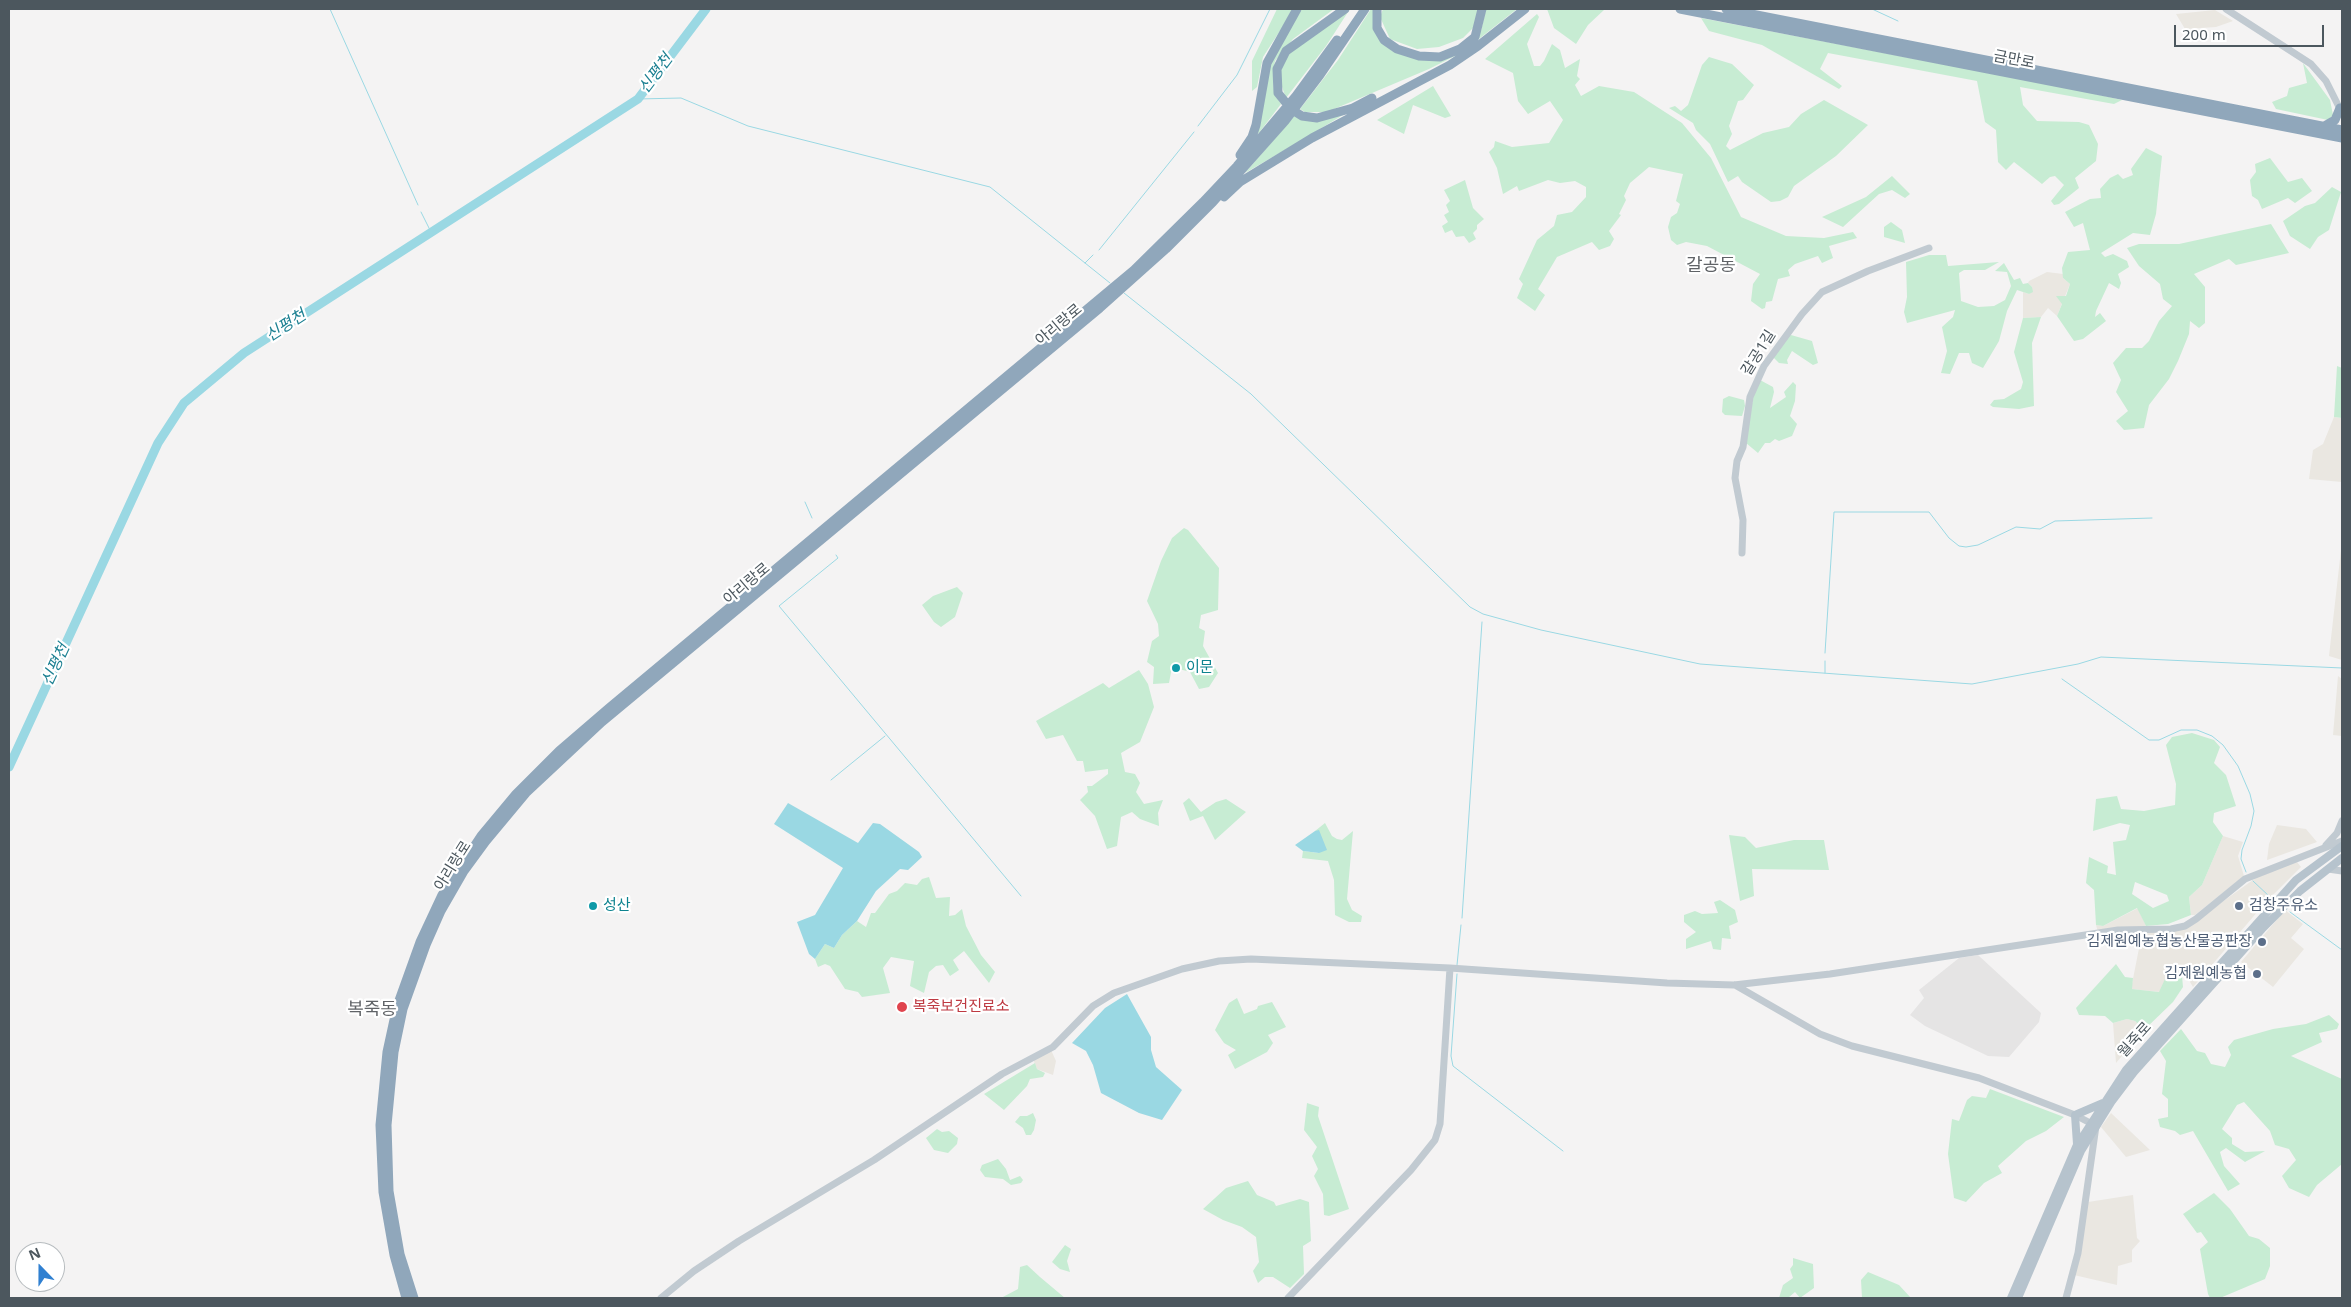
<!DOCTYPE html>
<html>
<head>
<meta charset="utf-8">
<style>
  body { margin:0 }
  #map { position:relative; width:2351px; height:1307px; overflow:hidden; background:#f4f3f3; font-family:"Noto Sans",sans-serif }
  canvas { display:block }
  .frame { position:absolute; inset:0; border:10px solid #4c575e; pointer-events:none }
  .north { position:absolute; left:15px; top:1242px; width:50px; height:50px; box-sizing:border-box; background:#fff; border:1px solid #b7bcbf; border-radius:50%; rotate:338deg; font-size:14px; font-weight:700; line-height:20px; text-align:center; color:#4c575e }
  .north::after { content:''; display:block; margin:auto; width:18px; height:22px; background:#3080d1; clip-path:polygon(50% 0,100% 100%,50% 72%,0 100%) }
  .scale { position:absolute; left:2174px; top:25px; width:150px; height:22px; box-sizing:border-box; border:2px solid #4c575e; border-top:0; padding-left:6px; font-size:15px; line-height:18px; white-space:nowrap; color:#4c575e; -webkit-text-stroke:4px #fff; paint-order:stroke }
</style>
</head>
<body>
<div id="map">
<canvas width="2351" height="1307"></canvas>
<div class="frame"></div>
<div class="north">N</div>
<div class="scale">200 m</div>
</div>
<script>
const ctx = document.querySelector('canvas').getContext('2d');
ctx.lineJoin = 'round';
function fillPath(path, color) {
  ctx.fillStyle = color;
  ctx.fill(path, 'evenodd');
}
function toPath(rows) {
  const path = new Path2D();
  for (const r of rows) {
    path.moveTo(r[0], r[1]);
    for (let i = 2; i < r.length; i += 2) path.lineTo(r[i], r[i + 1]);
  }
  return path;
}
function trace(path, color, width, dash) {
  ctx.strokeStyle = color;
  ctx.lineWidth = width;
  ctx.lineCap = dash ? 'butt' : 'round';
  ctx.setLineDash(dash || []);
  ctx.stroke(path);
}
function label(font, color, halo, rows, align = 'center') {
  ctx.font = font + ' "Noto Sans","Noto Sans KR",sans-serif';
  ctx.lineWidth = 4.5;
  ctx.setLineDash([]);
  ctx.textBaseline = 'middle';
  ctx.strokeStyle = halo;
  ctx.fillStyle = color;
  for (const [text, x, y, turn = 0] of rows) {
    ctx.save();
    ctx.translate(x, y);
    ctx.rotate((+turn || 0) * Math.PI / 180);
    ctx.textAlign = isNaN(turn) ? turn : align;
    if (halo) ctx.strokeText(text, 0, 0);
    ctx.fillText(text, 0, 0);
    ctx.restore();
  }
}
const commercial = toPath([
  [2215,10,2233,21,2216,27,2185,29,2176,14],
  [2047,272,2063,274,2063,278,2070,284,2057,316,2048,308,2041,317,2023,318,2023,292,2029,294,2032,287,2028,283,2029,281],
  [2334,417,2342,418,2342,482,2309,479,2313,450,2323,444],
  [2342,541,2342,660,2329,656],
  [2338,676,2342,679,2342,736,2333,735],
  [2277,825,2306,829,2317,842,2267,860,2269,844],
  [2223,836,2243,842,2238,856,2244,876,2195,915,2191,915,2189,897,2202,885],
  [2297,862,2301,867,2265,903,2193,987,2187,977,2182,976,2176,976,2160,992,2131,989,2142,933,2187,927,2260,875],
  [2138,908,2146,926,2098,932,2096,925,2103,926],
  [2285,910,2303,924,2291,938,2304,949,2273,987,2241,962],
  [2127,1019,2135,1021,2144,1030,2116,1063,2113,1023],
  [1051,1050,1056,1061,1053,1075,1037,1069,1033,1059],
  [2111,1113,2150,1150,2126,1157,2101,1127],
  [2133,1195,2137,1238,2140,1241,2132,1250,2132,1262,2118,1266,2117,1285,2074,1275,2088,1202]
]);
const education = toPath([
  [1978,955,2041,1013,2039,1022,2009,1057,1988,1056,1925,1026,1910,1015,1924,998,1919,990,1959,958]
]);
const green = toPath([
  [1277,9,1292,9,1285,23,1263,57,1257,87,1252,91,1252,61],
  [1301,9,1334,9,1293,39,1275,61,1273,73,1274,92,1281,104,1255,138,1268,67],
  [1350,9,1326,46,1286,98,1281,84,1281,67,1289,53],
  [1371,9,1373,9,1392,51,1428,60,1469,45,1481,31,1486,9,1517,9,1461,53,1429,69,1327,112,1305,112,1300,109,1338,60],
  [1383,9,1479,9,1474,27,1463,38,1439,47,1417,49,1390,39,1380,17],
  [1547,9,1605,9,1588,25,1576,44,1554,28],
  [1537,14,1539,17,1527,44,1534,66,1540,66,1544,61,1552,44,1560,50,1565,68,1580,59,1577,76,1580,79,1575,85,1581,96,1599,86,1634,92,1682,123,1711,158,1741,217,1786,236,1824,238,1853,232,1857,238,1829,246,1833,258,1822,263,1818,256,1795,264,1788,270,1790,276,1778,279,1772,301,1766,302,1765,308,1762,309,1751,301,1753,284,1760,274,1707,246,1686,242,1677,245,1671,240,1668,227,1671,217,1677,213,1680,204,1676,201,1683,174,1649,167,1630,183,1624,196,1626,200,1619,214,1621,215,1609,231,1614,239,1610,246,1599,250,1592,242,1557,257,1538,289,1545,295,1535,311,1517,298,1523,284,1519,279,1537,240,1554,226,1557,215,1572,212,1586,197,1586,187,1575,181,1560,183,1548,180,1519,191,1517,186,1503,194,1497,168,1489,152,1494,147,1495,141,1512,147,1549,143,1563,120,1550,101,1528,114,1518,101,1513,73,1485,59],
  [1701,18,2078,90,2122,100,2114,104,2020,87,2023,105,2037,121,2079,122,2089,125,2098,144,2096,161,2075,178,2079,188,2059,204,2054,205,2051,201,2064,185,2055,176,2050,177,2042,184,2014,162,2006,170,1998,162,1996,130,1985,122,1977,81,1828,53,1820,69,1842,86,1839,89,1762,45,1709,31],
  [1709,57,1732,64,1754,85,1743,100,1738,101,1729,126,1732,134,1726,146,1730,150,1763,133,1789,127,1801,114,1824,100,1868,125,1836,156,1794,186,1788,197,1780,201,1771,202,1742,182,1738,176,1728,182,1710,144,1696,130,1693,123,1669,108,1675,106,1681,111,1688,105,1702,65],
  [2303,63,2330,100,2333,115,2328,120,2276,109,2272,102,2287,96,2289,88,2307,83],
  [1433,86,1451,116,1445,118,1413,105,1404,134,1377,120],
  [1353,109,1290,147,1245,173,1295,115,1314,121],
  [2146,148,2162,156,2156,214,2150,235,2133,233,2101,253,2105,257,2113,254,2127,261,2129,267,2118,274,2121,283,2119,289,2109,283,2096,311,2095,317,2100,313,2106,321,2083,339,2074,341,2057,316,2062,304,2056,296,2066,296,2070,284,2063,278,2062,268,2068,252,2090,250,2083,223,2074,227,2065,212,2090,199,2101,198,2100,189,2110,178,2118,174,2123,179,2133,175,2131,169],
  [2270,158,2288,182,2302,178,2312,191,2295,203,2288,198,2262,209,2258,200,2252,196,2250,180,2256,172,2255,164],
  [1892,176,1910,194,1905,198,1892,190,1879,194,1843,227,1822,217,1866,197],
  [1465,180,1473,208,1484,219,1477,225,1477,229,1473,233,1476,239,1469,243,1464,236,1456,237,1452,230,1445,233,1442,226,1448,222,1444,215,1449,212,1446,205,1450,201,1444,190],
  [2332,187,2341,192,2329,230,2318,237,2310,249,2290,236,2283,221,2305,206,2315,203],
  [1891,222,1902,230,1905,243,1884,237,1884,227],
  [2271,224,2289,253,2236,265,2229,259,2194,274,2205,287,2205,323,2199,328,2190,321,2189,334,2178,361,2169,379,2149,405,2144,428,2124,430,2116,421,2128,411,2116,392,2121,380,2113,363,2126,348,2142,348,2149,341,2159,321,2172,306,2163,299,2160,284,2139,266,2127,248,2139,244,2179,244],
  [1929,255,1946,255,1948,266,1999,262,1985,270,1964,270,1959,273,1961,301,1978,307,1994,306,2005,300,2011,286,2007,272,1995,271,2004,263,2014,280,2020,278,2023,284,2028,283,2032,287,2033,292,2029,294,2017,290,2007,311,1999,341,1983,368,1972,363,1969,353,1959,353,1950,374,1941,373,1947,351,1942,327,1953,317,1955,310,1907,323,1904,312,1907,297,1906,262],
  [2041,317,2032,343,2034,406,2019,409,1993,407,1990,405,1994,400,2004,399,2021,389,2023,382,2014,352,2023,318],
  [1791,335,1812,341,1818,363,1813,365,1792,351,1787,360,1788,364,1779,363,1773,357,1785,338],
  [2337,366,2342,368,2342,418,2334,417],
  [1760,380,1773,387,1774,392,1770,408,1786,397,1784,392,1793,382,1796,385,1795,401,1790,416,1797,424,1792,436,1779,441,1775,439,1770,443,1765,443,1758,453,1746,443,1753,397],
  [1729,396,1744,400,1745,406,1742,416,1725,415,1722,412,1723,399],
  [1184,528,1188,530,1219,568,1218,610,1201,615,1199,628,1205,631,1203,646,1218,673,1209,687,1199,689,1190,672,1172,667,1169,683,1153,684,1154,667,1147,662,1152,641,1159,636,1158,624,1147,601,1161,561,1172,538],
  [957,587,963,593,955,617,941,627,934,622,922,605,933,596],
  [1139,670,1148,684,1154,707,1140,742,1121,753,1125,772,1135,774,1140,783,1136,792,1144,804,1163,800,1158,813,1159,826,1140,819,1132,812,1121,817,1117,846,1107,849,1095,816,1080,800,1088,792,1087,786,1092,786,1108,774,1108,769,1085,772,1083,761,1077,761,1063,735,1046,739,1036,721,1103,683,1109,688],
  [2192,733,2214,740,2220,747,2214,763,2226,775,2236,806,2214,813,2213,822,2223,836,2202,885,2189,897,2191,915,2168,924,2146,926,2137,908,2103,926,2096,925,2094,890,2086,883,2089,857,2108,866,2107,873,2116,875,2113,842,2126,840,2130,825,2120,823,2093,831,2096,799,2117,796,2121,809,2144,811,2175,805,2176,784,2166,745,2172,737],
  [2135,882,2167,895,2169,901,2153,908,2132,894],
  [1189,798,1201,812,1216,802,1226,799,1246,812,1215,840,1203,816,1190,821,1183,803],
  [1325,823,1332,836,1337,839,1342,840,1353,831,1347,899,1352,910,1362,916,1361,922,1349,922,1335,915,1334,880,1328,861,1302,858,1303,851,1319,853,1319,831,1315,831],
  [1729,835,1745,837,1756,848,1794,840,1824,840,1829,870,1752,869,1754,896,1740,901],
  [929,877,936,898,950,897,949,916,955,915,962,909,966,926,981,955,995,972,989,983,964,951,953,960,959,970,950,976,943,965,936,966,929,972,924,993,910,986,914,961,891,957,883,968,890,993,862,997,858,992,845,989,830,966,825,964,818,967,815,959,825,944,834,948,842,935,857,921,866,927,871,913,875,913,889,894,897,891,905,883,917,885,922,879],
  [1720,900,1735,910,1738,922,1729,926,1731,939,1722,938,1721,950,1713,949,1711,941,1686,949,1686,939,1696,932,1684,922,1684,915,1695,911,1702,914,1718,913,1714,902],
  [2116,964,2125,977,2133,978,2132,989,2159,992,2165,979,2182,976,2183,987,2173,1002,2144,1030,2135,1021,2127,1019,2113,1023,2105,1016,2079,1015,2076,1008],
  [1237,998,1244,1014,1257,1009,1258,1006,1272,1002,1286,1027,1268,1035,1273,1043,1267,1052,1235,1069,1228,1055,1236,1050,1224,1043,1215,1030,1229,1003],
  [2329,1015,2339,1024,2337,1029,2319,1033,2322,1042,2291,1056,2342,1079,2342,1164,2317,1185,2309,1197,2289,1188,2282,1176,2296,1160,2289,1149,2275,1145,2270,1131,2244,1102,2237,1105,2222,1129,2232,1138,2232,1144,2245,1152,2265,1151,2245,1162,2226,1148,2220,1152,2224,1166,2240,1184,2228,1191,2193,1131,2180,1135,2175,1131,2160,1127,2158,1119,2168,1117,2168,1099,2162,1094,2166,1061,2160,1051,2181,1029,2197,1051,2205,1053,2211,1064,2225,1067,2231,1055,2228,1047,2234,1040,2273,1029,2306,1024],
  [1035,1063,1037,1069,1045,1073,1043,1077,1030,1079,1027,1086,1004,1110,984,1094],
  [1990,1089,2064,1117,2046,1131,2026,1141,1998,1166,2002,1173,1984,1183,1966,1202,1954,1198,1948,1154,1952,1119,1959,1121,1967,1100,1972,1096,1986,1098],
  [1307,1103,1319,1107,1318,1116,1349,1209,1329,1216,1324,1215,1323,1194,1314,1176,1318,1169,1312,1156,1317,1147,1304,1130],
  [1033,1113,1036,1120,1034,1130,1031,1135,1026,1135,1023,1128,1015,1122,1020,1116,1027,1116],
  [937,1129,942,1132,949,1131,958,1138,957,1144,948,1153,934,1150,926,1138],
  [998,1159,1006,1169,1010,1180,1020,1176,1023,1180,1021,1183,1011,1185,1003,1179,985,1177,980,1170,982,1165],
  [1248,1181,1257,1195,1274,1202,1276,1206,1300,1199,1309,1202,1311,1241,1303,1246,1304,1274,1290,1288,1273,1277,1265,1277,1258,1283,1253,1271,1259,1262,1256,1237,1242,1227,1223,1220,1203,1209,1226,1188],
  [2214,1193,2230,1209,2249,1236,2259,1239,2270,1248,2270,1266,2265,1279,2220,1298,2210,1298,2208,1294,2200,1249,2208,1242,2201,1232,2197,1233,2183,1214],
  [1065,1245,1071,1249,1067,1261,1070,1272,1060,1269,1052,1262],
  [1793,1258,1813,1264,1814,1288,1800,1298,1795,1292,1788,1298,1779,1298,1783,1285,1793,1278,1790,1269,1793,1265],
  [1027,1265,1040,1277,1065,1298,1001,1298,1018,1289,1020,1267],
  [1868,1272,1899,1285,1911,1298,1862,1298,1861,1280]
]);
const water = toPath([
  [788,803,858,843,873,823,880,824,919,852,922,857,908,870,900,869,876,891,857,921,842,935,834,948,825,944,815,959,809,954,797,922,815,915,843,868,774,824],
  [1319,830,1327,850,1319,853,1303,851,1295,845,1315,831],
  [1127,994,1151,1037,1151,1050,1156,1067,1182,1090,1162,1120,1139,1113,1101,1093,1093,1065,1086,1051,1072,1043,1105,1008]
]);
const stream = toPath([
  [330,9,418,205],
  [1872,9,1898,21],
  [638,99,681,98,748,126,990,187,1110,283],
  [1198,126,1237,75,1270,9],
  [421,212,431,232],
  [1099,250,1194,132],
  [1085,263,1093,255],
  [1124,293,1251,394,1470,607,1483,614,1541,630,1700,664,1972,684,2078,664,2101,657,2342,668],
  [805,502,812,518],
  [836,555,838,558,779,606,1021,896],
  [1825,653,1834,512,1929,512,1949,538,1959,546,1966,547,1978,545,2016,527,2040,529,2055,521,2152,518],
  [1825,673,1825,661],
  [2062,679,2149,740,2159,740,2181,730,2197,730,2212,736,2223,745,2238,766,2250,794,2254,811,2251,826,2242,850,2241,859,2246,872],
  [831,780,885,736],
  [2253,881,2270,897],
  [2290,912,2342,950],
  [1462,918,1482,622],
  [1457,965,1461,925],
  [1457,974,1451,1056,1453,1066,1563,1151]
]);
const river = toPath([
  [9,767,158,443,184,403,244,353,638,99,706,9]
]);
const secondary = toPath([
  [2226,9,2311,64,2326,81,2342,113],
  [1742,553,1743,520,1735,478,1737,461,1743,447,1750,397,1764,366,1802,314,1822,292,1868,271,1929,248],
  [2326,845,2337,833,2342,821],
  [2328,869,2342,871],
  [1735,985,1820,1034,1852,1046,1979,1078,2075,1115,2096,1126,2078,1253,2066,1298],
  [661,1298,694,1271,739,1241,874,1160,1002,1074,1053,1047,1093,1006,1114,993,1182,969,1219,961,1251,959,1450,968,1667,983,1734,985,1830,974,2118,930,2171,929,2185,926,2196,919,2245,879,2342,841],
  [1288,1298,1411,1170,1435,1140,1440,1124,1450,968]
]);
const primary = toPath([
  [2077,1144,2075,1115,2103,1103],
  [2011,1298,2076,1147,2126,1070,2296,880,2342,846],
  [2018,1298,2081,1151,2112,1101,2134,1072,2262,929,2300,891,2342,858]
]);
const highway = toPath([
  [1345,9,1286,51,1277,69,1278,93,1291,109,1302,116,1317,118,1353,108,1372,98],
  [1377,9,1377,28,1384,40,1397,49,1419,56,1440,57,1460,49,1475,37,1482,9],
  [1680,9,2342,138],
  [1726,9,2342,130],
  [2323,127,2335,120,2340,108],
  [1240,155,1252,137,1256,125,1267,63,1297,9],
  [1224,197,1240,182,1312,138,1450,65,1478,46,1525,9],
  [406,1298,394,1255,383,1192,380,1125,387,1052,397,1006,420,942,442,895,481,836,516,794,559,751,609,708,1134,270,1203,202,1237,166,1296,96,1337,40],
  [414,1298,400,1254,389,1191,387,1125,394,1052,403,1009,426,945,441,911,464,871,486,841,526,793,602,722,1100,308,1166,249,1213,202,1285,121,1320,75,1365,9]
]);
const markers = [
  [1176,668,5,"#0f9aa8"],
  [593,906,5,"#0f9aa8"],
  [2239,906,5,"#5c6f8a"],
  [2262,942,5,"#5c6f8a"],
  [2257,974,5,"#5c6f8a"],
  [902,1007,6,"#e0444e"]
];
const streetNames = [
  ["금만로",2014,60,11],
  ["아리랑로",1059,325,-40],
  ["갈공1길",1759,353,-58],
  ["아리랑로",747,584,-40],
  ["아리랑로",453,866,-58],
  ["월죽로",2135,1040,-48]
];
const cultureNames = [
  ["이문",1186,668],
  ["성산",603,906]
];
const serviceNames = [
  ["검창주유소",2249,906,"left"],
  ["김제원예농협농산물공판장",2252,942],
  ["김제원예농협",2247,974]
];
const healthNames = [
  ["복죽보건진료소",913,1007]
];
const waterNames = [
  ["신평천",656,74,-53],
  ["신평천",286,326,-33],
  ["신평천",56,665,-65]
];
const quarterNames = [
  ["갈공동",1711,266],
  ["복죽동",372,1010]
];
fillPath(commercial, '#eae7e1');
fillPath(education, '#e5e4e4');
fillPath(green, '#c7ecd3');
fillPath(water, '#9ad8e3');
trace(stream, '#9ad8e3', 1);
trace(river, '#9ad8e3', 9);
trace(secondary, '#c1cad1', 7);
trace(primary, '#b6c3cd', 8);
trace(highway, '#90a7bb', 9);
for (const [x, y, r, color] of markers) {
  const dot = new Path2D();
  dot.arc(x, y, r, 0, 2 * Math.PI);
  ctx.fillStyle = color;
  ctx.fill(dot);
  trace(dot, '#fff', 2);
}
label('15px', '#4c575e', '#fff', streetNames);
label('15px', '#0d838f', '#fff', cultureNames, 'left');
label('15px', '#4e5e75', '#fff', serviceNames, 'right');
label('15px', '#be3a42', '#fff', healthNames, 'left');
label('italic 16px', '#1c8092', '#fff', waterNames);
label('18px', '#606367', '#fff', quarterNames);
</script>
</body>
</html>
